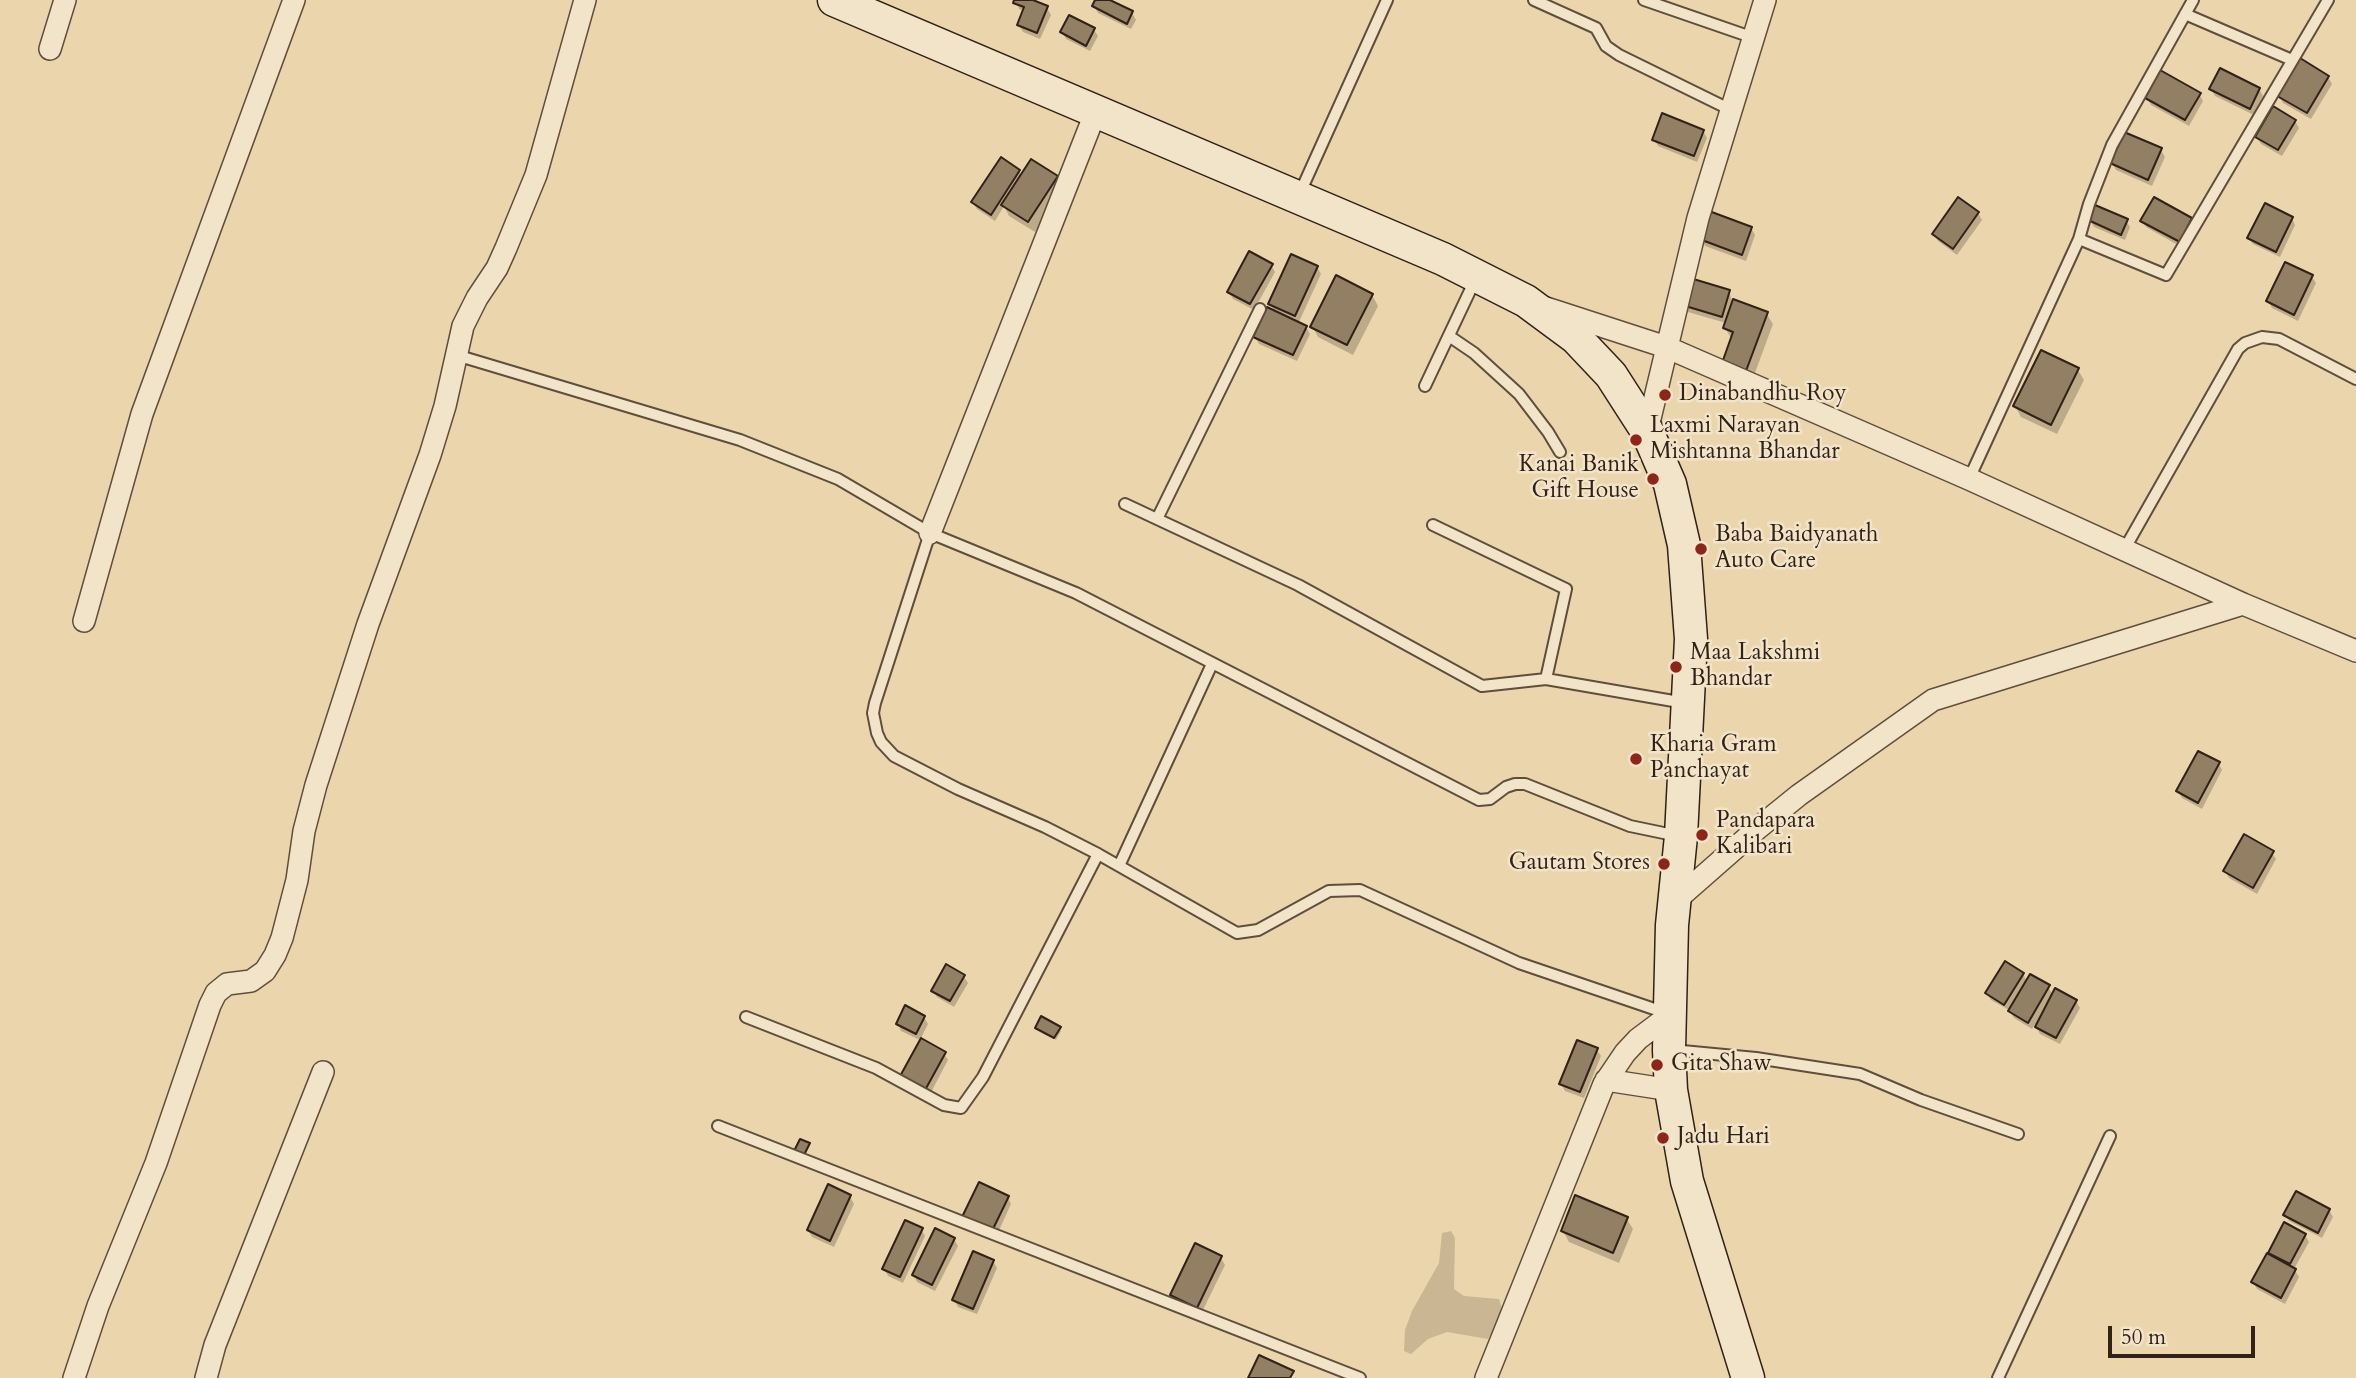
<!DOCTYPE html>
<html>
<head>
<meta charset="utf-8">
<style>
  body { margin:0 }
  #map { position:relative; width:2356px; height:1378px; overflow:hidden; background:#ebd5ac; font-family:Cardo,serif }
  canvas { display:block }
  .scale { position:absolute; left:2108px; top:1326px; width:147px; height:32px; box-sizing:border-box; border:4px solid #312117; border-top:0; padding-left:9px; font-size:21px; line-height:24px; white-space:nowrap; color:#312117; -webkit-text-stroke:5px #f2e4c9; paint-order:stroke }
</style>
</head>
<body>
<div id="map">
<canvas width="2356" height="1378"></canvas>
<div class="scale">50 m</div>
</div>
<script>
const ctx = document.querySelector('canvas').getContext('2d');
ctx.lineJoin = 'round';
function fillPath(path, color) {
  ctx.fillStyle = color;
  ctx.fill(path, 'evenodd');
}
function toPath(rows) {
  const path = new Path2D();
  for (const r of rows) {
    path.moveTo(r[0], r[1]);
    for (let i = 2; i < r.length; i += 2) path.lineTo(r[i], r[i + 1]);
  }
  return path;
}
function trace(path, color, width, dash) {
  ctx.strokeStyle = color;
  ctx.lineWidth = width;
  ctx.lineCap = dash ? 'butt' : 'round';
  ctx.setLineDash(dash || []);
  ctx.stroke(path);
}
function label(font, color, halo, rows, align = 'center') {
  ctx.font = font + ' Cardo,serif';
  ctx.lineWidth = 5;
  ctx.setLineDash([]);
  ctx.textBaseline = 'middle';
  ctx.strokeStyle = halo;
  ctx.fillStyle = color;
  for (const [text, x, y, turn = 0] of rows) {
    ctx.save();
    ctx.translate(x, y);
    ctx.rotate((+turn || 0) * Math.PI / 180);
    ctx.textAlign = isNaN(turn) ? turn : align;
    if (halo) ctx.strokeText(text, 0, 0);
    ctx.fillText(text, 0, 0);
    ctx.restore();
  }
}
const green = toPath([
  [1451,1231,1455,1238,1454,1289,1464,1296,1499,1299,1503,1312,1488,1339,1447,1332,1428,1339,1411,1354,1404,1351,1405,1330,1412,1311,1439,1263,1442,1233]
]);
const shadow = toPath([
  [1016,0,1029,0,1047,8,1051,15,1040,39,1023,32,1019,25,1024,11,1019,9],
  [1097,0,1105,0,1132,13,1136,20,1131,29,1098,13,1094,6],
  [1094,30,1098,36,1090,51,1066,39,1062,32],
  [2328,77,2332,84,2311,119,2283,103,2279,96],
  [2211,89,2259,89,2263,96,2254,115,2215,96],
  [2199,94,2203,101,2189,126,2151,105,2147,98],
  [2295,121,2299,128,2282,156,2261,144,2257,137],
  [1703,131,1707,138,1697,162,1658,146,1654,139],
  [2161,150,2165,157,2152,186,2116,170,2112,163],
  [1019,171,1022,176,1057,177,1063,188,1035,232,1009,216,1004,206,995,221,977,209,973,203],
  [1978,213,1982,220,1957,255,1938,241,1934,234],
  [2292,218,2295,225,2280,257,2253,244,2249,238],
  [2090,220,2126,221,2130,227,2125,240,2094,227],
  [2142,220,2191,220,2195,226,2183,248,2146,227],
  [1751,228,1755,235,1746,261,1705,246,1701,239],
  [1271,265,1275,272,1254,310,1233,299,1229,292],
  [1317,267,1321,274,1298,324,1306,327,1310,334,1297,361,1259,344,1255,337,1276,313,1270,304],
  [2312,277,2316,283,2298,321,2272,308,2268,301],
  [1729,291,1732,301,1766,313,1773,324,1752,381,1730,373,1731,338,1725,328,1726,323,1688,312,1684,305],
  [1372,295,1378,306,1353,355,1318,337,1312,326],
  [2078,370,2084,380,2057,434,2021,417,2015,406],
  [2219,764,2222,770,2202,809,2182,798,2178,791],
  [2272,853,2276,859,2257,894,2229,878,2225,871],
  [2023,974,2027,982,2048,987,2053,995,2076,1001,2080,1008,2060,1044,2040,1034,2035,1024,2032,1029,2014,1018,2009,1010,1991,1000,1987,994],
  [964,977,968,983,954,1007,937,997,933,991],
  [924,1017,928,1024,920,1040,944,1054,948,1060,928,1098,901,1078,922,1041,901,1031,898,1024],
  [1037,1028,1059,1028,1061,1031,1056,1040],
  [1597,1050,1601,1056,1584,1098,1565,1091,1561,1084],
  [850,1197,854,1204,834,1247,812,1237,808,1230],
  [1008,1198,1011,1204,996,1237,964,1217],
  [2329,1210,2333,1217,2322,1238,2289,1221,2285,1215],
  [1626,1218,1633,1229,1619,1263,1569,1242,1563,1231],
  [2285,1224,2305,1235,2309,1242,2294,1269,2299,1277,2285,1304,2257,1289,2253,1282],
  [921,1229,925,1236,903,1283,888,1276,884,1269],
  [954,1239,958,1246,935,1291,917,1282,914,1275],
  [1221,1258,1225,1265,1201,1314,1176,1302,1172,1295],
  [993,1261,997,1268,977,1314,958,1307,954,1300]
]);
const building = toPath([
  [1014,0,1033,0,1048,6,1037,33,1017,25,1024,7,1013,3,1014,0],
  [1095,0,1110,0,1133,11,1127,24,1092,6,1095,0],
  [1069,15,1095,28,1086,46,1060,32,1069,15],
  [2300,58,2329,76,2307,113,2277,96,2300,58],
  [2220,68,2260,88,2250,109,2209,89,2220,68],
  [2160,70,2201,93,2185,120,2145,98,2160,70],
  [2273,106,2296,120,2278,150,2255,137,2273,106],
  [1662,113,1704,130,1694,156,1652,140,1662,113],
  [2124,132,2162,148,2148,180,2110,163,2124,132],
  [1001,157,1020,170,991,215,971,202,1001,157],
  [1031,159,1058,176,1028,222,1001,205,1031,159],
  [1958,197,1979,212,1953,249,1932,234,1958,197],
  [2154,197,2192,218,2180,242,2140,221,2154,197],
  [2265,203,2293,217,2276,252,2247,238,2265,203],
  [2095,205,2128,219,2121,235,2088,220,2095,205],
  [1709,211,1752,227,1742,255,1699,239,1709,211],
  [1249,251,1273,264,1250,304,1227,292,1249,251],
  [1291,254,1318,266,1295,316,1268,304,1291,254],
  [2285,262,2313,275,2294,315,2266,301,2285,262],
  [1336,275,1373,294,1347,345,1310,327,1336,275],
  [1690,278,1730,290,1722,317,1682,305,1690,278],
  [1733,299,1768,312,1746,371,1722,363,1733,332,1723,328,1733,299],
  [1267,307,1307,326,1293,355,1253,337,1267,307],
  [2041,350,2079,368,2051,425,2013,406,2041,350],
  [2198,751,2220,762,2198,803,2176,791,2198,751],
  [2244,834,2274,851,2253,888,2223,871,2244,834],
  [2005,961,2024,973,2004,1005,1985,993,2005,961],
  [946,964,965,975,950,1001,931,991,946,964],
  [2030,974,2050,985,2028,1023,2008,1011,2030,974],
  [2055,988,2077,1000,2056,1038,2035,1027,2055,988],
  [905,1005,925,1016,916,1034,896,1024,905,1005],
  [1041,1016,1061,1027,1054,1038,1035,1028,1041,1016],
  [921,1038,946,1052,924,1092,899,1078,921,1038],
  [1577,1040,1598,1048,1580,1092,1559,1084,1577,1040],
  [800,1139,810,1143,803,1157,793,1153,800,1139],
  [979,1182,1009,1196,992,1231,962,1217,979,1182],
  [828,1184,851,1195,830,1241,807,1230,828,1184],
  [2296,1191,2330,1209,2318,1233,2283,1215,2296,1191],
  [1575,1195,1628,1217,1613,1253,1561,1231,1575,1195],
  [905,1220,923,1228,900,1277,882,1269,905,1220],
  [2284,1222,2306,1234,2290,1264,2268,1253,2284,1222],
  [935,1228,955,1238,932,1285,912,1275,935,1228],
  [1195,1243,1222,1256,1197,1308,1170,1295,1195,1243],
  [973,1251,994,1260,973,1309,952,1300,973,1251],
  [2267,1253,2296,1269,2281,1298,2251,1282,2267,1253],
  [1259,1355,1294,1371,1290,1378,1248,1378,1259,1355]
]);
const service = toPath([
  [1534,0,1596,28,1606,46,1619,55,1731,110],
  [1644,0,1754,38],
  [2185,14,2292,60],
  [1299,195,1387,0],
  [2079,239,2166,275,2328,0],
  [1449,336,1474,353,1519,394,1548,432,1560,452],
  [456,355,740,440,838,479,930,533,1076,593,1479,800,1490,799,1506,787,1515,784,1525,784,1630,826,1678,836],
  [1425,386,1476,278],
  [1969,479,2079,239,2089,204,2112,145,2193,0],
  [1125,504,1298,585,1482,686,1546,679,1685,703],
  [1157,519,1260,309],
  [1433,525,1566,589,1546,679],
  [930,533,875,703,873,713,877,733,881,742,894,756,958,789,1045,827,1098,854,1237,933,1258,930,1329,891,1360,890,1519,963,1666,1013],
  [2124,550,2238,349,2245,343,2262,337,2279,339,2356,379],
  [1119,866,1212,664],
  [746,1017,876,1068,944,1105,961,1108,983,1077,1098,854],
  [1672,1050,1756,1058,1860,1074,1921,1100,2018,1134],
  [718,1126,1360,1378],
  [1998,1378,2110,1136]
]);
const minor = toPath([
  [50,49,65,0],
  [1546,308,1666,347,1969,479,2243,604,2356,651],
  [1647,431,1698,218,1765,0],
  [930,533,1096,111],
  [84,621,142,414,294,0],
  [1675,901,1757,829,1799,795,1933,700,2243,604],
  [1606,1080,1671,1090],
  [74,1378,98,1306,156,1163,210,1005,216,993,227,984,251,981,265,971,275,955,282,938,297,880,304,831,316,785,368,624,430,455,445,406,463,326,477,298,497,268,506,248,536,175,585,0],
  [206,1378,215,1345,323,1072],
  [1486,1378,1604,1084,1625,1053,1638,1039,1670,1015]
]);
const secondary = toPath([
  [834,0,1443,259,1526,301,1576,338,1611,375,1647,431,1670,484,1684,545,1691,639,1681,836,1672,925,1669,1050,1671,1090,1687,1181,1748,1378]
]);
const markers = [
  [1665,395,7,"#8f2418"],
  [1636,440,7,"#8f2418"],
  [1653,479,7,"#8f2418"],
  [1701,549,7,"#8f2418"],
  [1676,667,7,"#8f2418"],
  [1636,759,7,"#8f2418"],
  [1702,835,7,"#8f2418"],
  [1664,864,7,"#8f2418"],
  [1657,1065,7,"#8f2418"],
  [1663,1138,7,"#8f2418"]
];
const poiNames = [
  ["Dinabandhu Roy",1679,395],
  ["Laxmi Narayan",1650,427],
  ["Mishtanna Bhandar",1650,453],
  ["Kanai Banik",1639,466,"right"],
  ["Gift House",1639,492,"right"],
  ["Baba Baidyanath",1715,536],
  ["Auto Care",1715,562],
  ["Maa Lakshmi",1690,654],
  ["Bhandar",1690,680],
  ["Kharia Gram",1650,746],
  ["Panchayat",1650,772],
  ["Pandapara",1716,822],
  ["Kalibari",1716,848],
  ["Gautam Stores",1650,864,"right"],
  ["Gita Shaw",1671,1065],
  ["Jadu Hari",1677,1138]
];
fillPath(green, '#cbb693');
fillPath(shadow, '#0003');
fillPath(building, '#927f64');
trace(building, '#312117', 2);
trace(service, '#604e3c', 14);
trace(minor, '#604e3c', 24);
trace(secondary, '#312117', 35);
trace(service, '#f2e4c9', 10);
trace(minor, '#f2e4c9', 21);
trace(secondary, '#f2e4c9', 32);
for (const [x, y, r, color] of markers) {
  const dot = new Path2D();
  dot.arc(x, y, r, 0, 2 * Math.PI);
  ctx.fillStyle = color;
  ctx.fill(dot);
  trace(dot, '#f2e4c9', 2.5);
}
label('23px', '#312117', '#f2e4c9', poiNames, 'left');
</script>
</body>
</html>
